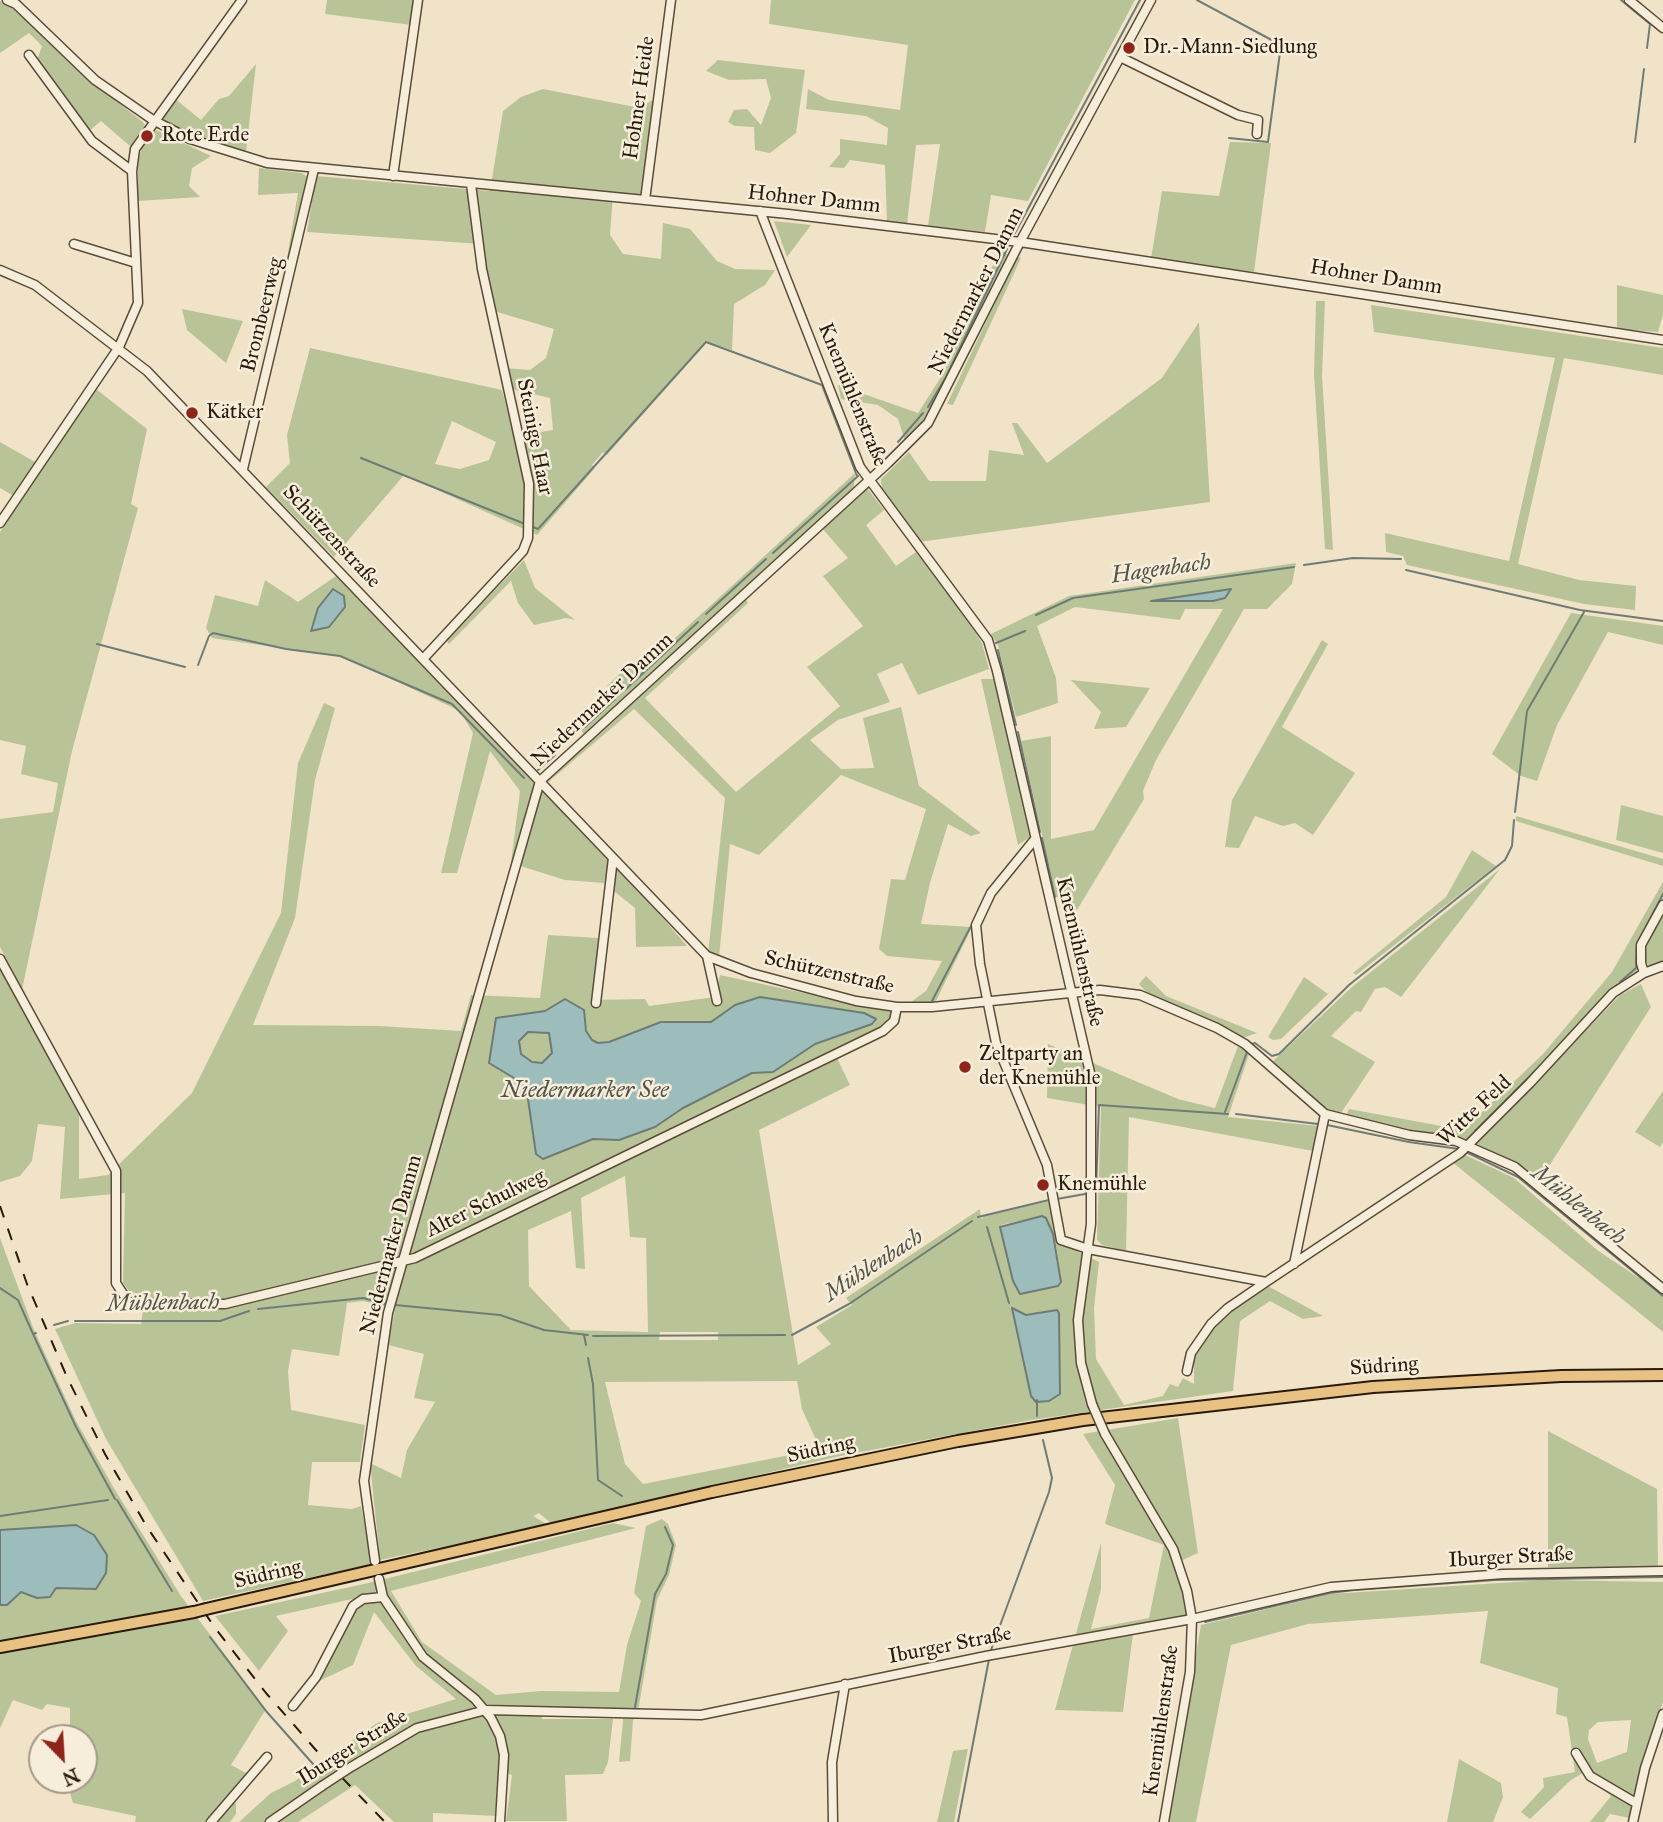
<!DOCTYPE html>
<html>
<head>
<meta charset="utf-8">
<style>
  body { margin:0 }
  #map { position:relative; width:1663px; height:1822px; overflow:hidden; background:#f1e3c8; font-family:"IM FELL Great Primer",serif }
  canvas { display:block }
  .north { position:absolute; left:28px; top:1724px; width:70px; height:70px; box-sizing:border-box; background:#f6eddb; border:2px solid #a49987; border-radius:50%; rotate:156deg; font-size:19px; font-weight:700; line-height:28px; text-align:center; color:#291a09 }
  .north::after { content:''; display:block; margin:auto; width:24px; height:32px; background:#8f2418; clip-path:polygon(50% 0,100% 100%,50% 72%,0 100%) }
</style>
</head>
<body>
<div id="map">
<canvas width="1663" height="1822"></canvas>
<div class="north">N</div>
</div>
<script>
const ctx = document.querySelector('canvas').getContext('2d');
ctx.lineJoin = 'round';
function fillPath(path, color) {
  ctx.fillStyle = color;
  ctx.fill(path, 'evenodd');
}
function toPath(rows) {
  const path = new Path2D();
  for (const r of rows) {
    path.moveTo(r[0], r[1]);
    for (let i = 2; i < r.length; i += 2) path.lineTo(r[i], r[i + 1]);
  }
  return path;
}
function trace(path, color, width, dash) {
  ctx.strokeStyle = color;
  ctx.lineWidth = width;
  ctx.lineCap = dash ? 'butt' : 'round';
  ctx.setLineDash(dash || []);
  ctx.stroke(path);
}
function label(font, color, halo, rows, align = 'center') {
  ctx.font = font + ' "IM FELL Great Primer",serif';
  ctx.lineWidth = 5;
  ctx.setLineDash([]);
  ctx.textBaseline = 'middle';
  ctx.strokeStyle = halo;
  ctx.fillStyle = color;
  for (const [text, x, y, turn = 0] of rows) {
    ctx.save();
    ctx.translate(x, y);
    ctx.rotate((+turn || 0) * Math.PI / 180);
    ctx.textAlign = isNaN(turn) ? turn : align;
    if (halo) ctx.strokeText(text, 0, 0);
    ctx.fillText(text, 0, 0);
    ctx.restore();
  }
}
const green = toPath([
  [327,0,416,0,412,25,325,14],
  [771,0,1135,0,1028,201,991,195,985,232,928,226,940,144,916,145,907,224,887,222,885,165,850,160,844,168,829,167,840,154,840,139,887,145,888,128,866,116,806,109,808,89,829,100,900,110,908,45,769,24],
  [0,1,20,11,93,83,143,122,145,126,130,146,101,121,89,131,37,60,42,46,29,33,0,53],
  [718,60,805,70,796,133,770,153,755,150,754,127,735,126,728,122,734,110,747,109,761,125,771,98,766,79,729,80,706,71],
  [256,64,246,152,194,135,163,119,163,114,174,98,201,120,219,99,229,96],
  [543,89,640,108,654,99,640,196,613,194,610,235,623,254,661,259,663,223,690,229,717,261,735,269,775,270,765,285,734,304,732,350,707,342,607,455,603,452,592,465,595,468,537,535,404,475,334,557,266,487,290,463,287,435,310,348,502,390,525,479,520,432,528,434,553,430,550,398,511,389,505,368,530,370,546,358,554,329,494,311,481,244,307,232,316,176,490,191,503,111,521,97],
  [452,421,496,442,489,460,460,469,435,464],
  [156,130,211,156,192,168,189,186,200,197,138,201,138,162,143,143],
  [1230,142,1271,143,1254,272,1151,259,1162,191,1219,196],
  [259,168,302,173,310,179,279,306,298,193,258,195],
  [774,221,811,225,787,257],
  [1001,248,1009,256,926,419,905,441,898,419,878,405,841,399,838,385,918,413,943,374],
  [1017,257,1021,258,953,405,947,404],
  [1617,285,1663,295,1663,315,1658,332,1617,329],
  [1316,301,1325,301,1322,376,1333,550,1325,549,1314,374],
  [1371,305,1663,348,1663,375,1564,358,1518,564,1579,580,1636,586,1635,610,1584,604,1407,565,1403,556,1386,552,1385,533,1509,561,1555,358,1374,332],
  [182,309,243,321,226,363,187,330],
  [1199,322,1210,502,919,542,882,493,881,479,909,452,929,481,986,481,989,450,1024,455,1012,423,1017,423,1047,463,1162,378],
  [96,389,147,429,131,504,138,508,72,751,22,990,0,947,0,819,53,812,58,783,21,774,26,746,0,740,0,532],
  [0,442,35,462,14,496,0,488],
  [855,473,853,498,867,488,884,510,866,525,896,566,916,552,953,597,982,643,989,669,918,695,902,663,877,674,890,702,838,720,810,740,841,769,874,768,863,718,901,707,919,786,981,833,971,836,948,824,930,883,921,924,972,927,935,1003,908,1004,926,991,942,961,887,956,879,949,891,879,905,880,926,809,841,775,759,855,730,844,719,957,708,953,725,798,634,709,546,784,542,774,584,736,580,726,619,690,607,686,629,665,638,672],
  [821,527,848,558,823,576,863,626,807,667,840,706,736,792,645,698,748,603,744,597],
  [524,560,535,588,575,620,566,618,534,625,518,603,511,581,449,644,446,640],
  [1296,563,1292,584,1267,609,1244,609,1156,760,1143,791,1144,799,1077,910,1070,902,1073,896,1056,897,1021,741,1051,736,1051,839,1094,830,1223,609,1185,609,1180,620,1075,607,1037,626,1056,678,1058,703,1016,717,998,645,991,634,1069,596],
  [336,576,610,860,604,883,565,880,511,863,520,791,490,751,457,873,441,873,473,733,460,711,344,657,212,638,206,628,215,595,258,606,265,580,298,602],
  [335,589,344,596,339,614,329,627,310,630,318,608],
  [1571,613,1663,626,1663,645,1608,632,1557,725,1537,781,1521,776,1492,754],
  [1322,640,1328,644,1282,727,1355,773,1313,835,1295,823,1283,826,1255,816,1239,848,1225,847,1232,800],
  [981,679,996,679,1030,837,1018,845],
  [1071,680,1150,688,1126,727,1094,729,1101,712],
  [324,703,335,708,315,780,295,918,253,1025,379,1026,461,1031,471,995,540,998,548,935,599,938,593,1000,645,999,649,1006,715,997,720,975,892,1012,887,1033,837,1058,850,1085,759,1130,798,1365,831,1344,816,1327,852,1305,846,1298,980,1209,981,1219,987,1214,1051,1201,1058,1242,1099,1262,1094,1308,1096,1359,1124,1405,1163,1396,1170,1384,1178,1387,1183,1378,1194,1384,1194,1353,1213,1325,1229,1310,1266,1285,1323,1316,1303,1319,1270,1301,1240,1321,1233,1391,1031,1420,840,1456,551,1523,539,1513,533,1516,548,1525,380,1560,370,1463,401,1478,407,1450,435,1402,414,1398,424,1354,388,1345,395,1309,363,1301,347,1303,339,1356,292,1349,288,1371,291,1410,365,1425,360,1462,312,1462,308,1505,352,1509,361,1506,372,1564,203,1601,106,1439,55,1329,75,1323,141,1324,145,1296,132,1295,123,1283,125,1193,60,1199,65,1127,38,1124,32,1161,20,1176,0,1182,0,967,79,1110,79,1179,108,1175,192,1093,281,913,298,763],
  [565,999,584,1010,586,1031,592,1040,598,1043,609,1042,661,1022,711,1022,735,1005,871,1024,815,1044,773,1072,752,1073,683,1108,655,1127,619,1140,593,1139,543,1159,533,1138,527,1092,519,1081,489,1063,496,1019,545,1011],
  [625,1176,630,1237,646,1238,648,1332,571,1330,529,1286,528,1230,571,1211,576,1268,585,1269,581,1198],
  [1042,1216,1046,1218,1057,1250,1061,1282,1058,1286,1020,1294,1013,1282,1001,1225],
  [1012,1308,1026,1315,1052,1310,1060,1388,1049,1401,1035,1399],
  [718,1332,718,1340,659,1340,660,1332],
  [797,1381,802,1409,820,1449,643,1484,625,1464,605,1382],
  [1621,805,1663,816,1663,853,1616,840],
  [1516,816,1663,859,1663,866,1516,821],
  [1472,850,1496,866,1356,975,1353,973,1446,897],
  [615,863,687,946,636,947,635,908,610,888],
  [1500,869,1401,997,1385,987,1375,989,1361,1012,1356,1011,1331,1036,1375,1062,1339,1116,1331,1113,1273,1061,1352,987],
  [1663,882,1663,901,1639,944,1638,971,1466,1141,1409,1133,1345,1118,1349,1109,1463,1130,1543,1054,1612,972],
  [1663,913,1663,962,1650,966,1645,962,1646,946],
  [1146,976,1166,996,1257,1033,1243,1038,1149,995,1139,984],
  [1304,977,1328,994,1281,1039,1273,1040,1268,1037],
  [1641,984,1651,1007,1540,1180,1525,1168,1477,1144,1620,995],
  [528,1032,549,1033,552,1053,542,1063,532,1062,521,1054,519,1041],
  [1048,1044,1178,1099,1215,1108,1238,1046,1249,1054,1228,1117,1319,1126,1313,1151,1129,1117,1126,1251,1102,1245,1097,1240,1101,1107,1047,1098],
  [1663,1091,1663,1142,1660,1147,1635,1132],
  [1463,1154,1514,1178,1597,1250,1663,1294,1663,1332,1452,1162],
  [0,1238,34,1330,76,1421,115,1490,181,1596,266,1709,231,1765,248,1774,228,1799,236,1803,236,1814,230,1822,135,1822,136,1816,73,1803,66,1780,84,1780,84,1738,70,1738,70,1708,47,1704,42,1710,13,1700,0,1728],
  [1178,1418,1198,1553,1174,1564,1184,1590,1187,1614,1178,1624,1133,1633,1123,1712,1055,1710,1101,1543,1101,1589,1091,1629,1149,1618,1164,1545,1105,1524,1115,1485,1083,1434],
  [1548,1431,1657,1489,1658,1567,1548,1567],
  [662,1519,668,1524,676,1545,669,1575,657,1600,638,1711,633,1721,630,1761,619,1762,624,1711,541,1709,542,1719,613,1719,608,1762,603,1774,565,1775,567,1821,506,1821,512,1775,499,1770,497,1816,433,1813,433,1822,394,1822,355,1785,298,1822,239,1822,271,1793,295,1781,377,1723,456,1699,416,1666,374,1612,353,1665,319,1681,310,1680,352,1599,276,1616,288,1631,259,1671,215,1616,364,1584,613,1523,636,1528,391,1591,422,1642,496,1695,541,1691,619,1692,627,1645,641,1601,634,1593,646,1526],
  [1546,1580,1663,1582,1663,1702,1630,1818,1610,1814,1604,1822,1590,1822,1611,1796,1583,1773,1571,1780,1530,1819,1521,1812,1544,1787,1543,1778,1575,1772,1567,1717,1556,1714,1558,1688,1480,1663,1488,1611,1308,1624,1231,1645,1196,1822,1167,1822,1201,1625,1330,1594],
  [1631,1720,1627,1752,1597,1763,1588,1739,1589,1730,1598,1722],
  [968,1749,954,1822,937,1822,953,1751],
  [1459,1759,1501,1783,1503,1797,1493,1822,1447,1822]
]);
const water = toPath([
  [333,589,344,596,345,607,329,627,311,631,318,608,333,589],
  [1231,589,1225,598,1213,601,1151,601,1231,589],
  [760,997,864,1013,876,1019,872,1024,815,1044,773,1072,752,1073,683,1108,655,1127,619,1140,593,1139,543,1159,536,1154,527,1092,519,1081,489,1063,496,1018,545,1011,565,999,584,1010,586,1031,592,1040,598,1043,609,1042,661,1022,711,1022,735,1005,760,997],
  [528,1032,549,1033,552,1053,542,1063,532,1062,521,1054,519,1041,528,1032],
  [1042,1216,1046,1218,1053,1234,1061,1282,1058,1286,1020,1294,1013,1281,1000,1227,1042,1216],
  [1012,1308,1026,1315,1057,1310,1059,1313,1060,1394,1049,1401,1036,1402,1031,1396,1012,1308],
  [76,1525,94,1535,107,1555,106,1573,96,1589,56,1588,50,1597,37,1598,21,1592,7,1605,0,1605,0,1530,76,1525]
]);
const stream = toPath([
  [1197,0,1281,45,1268,142,1229,138],
  [1621,0,1650,24,1647,48],
  [1635,142,1644,69],
  [1015,233,1140,0],
  [928,407,946,377,1007,249],
  [898,442,923,413],
  [361,458,525,524],
  [533,527,538,529,706,342,822,385,857,476],
  [773,553,858,476],
  [1304,565,1353,558,1401,559],
  [1406,570,1580,610,1663,621],
  [706,614,766,559],
  [1036,615,1073,598,1294,567],
  [996,643,1025,631],
  [97,644,185,667],
  [998,650,1016,725],
  [198,665,209,636,213,633,286,649,340,656,452,704,524,778],
  [626,689,698,622],
  [585,727,615,699],
  [1018,732,1040,832],
  [538,770,555,755],
  [1515,812,1527,711,1584,612],
  [1042,838,1055,897],
  [1620,982,1636,968,1637,944,1663,894],
  [932,1001,971,926],
  [1252,1044,1255,1043,1272,1056,1279,1054,1349,985,1505,860,1512,846,1514,820],
  [1559,1046,1617,985],
  [1225,1112,1247,1052],
  [1236,1114,1318,1124],
  [1327,1125,1409,1142,1459,1149],
  [1475,1131,1551,1055],
  [1466,1152,1518,1177,1663,1296],
  [1096,1191,1099,1105,1228,1114],
  [1057,1199,1085,1194],
  [978,1217,1049,1200],
  [987,1227,1009,1303],
  [0,1288,18,1300,33,1334,36,1333],
  [395,1305,500,1315,544,1330,588,1335],
  [258,1309,363,1298,386,1304],
  [75,1321,220,1321,249,1311],
  [54,1325,68,1321],
  [33,1334,76,1427,115,1499],
  [584,1335,586,1345],
  [792,1335,849,1304,972,1221],
  [593,1336,785,1335],
  [588,1358,593,1384,598,1480,622,1496],
  [1037,1416,1037,1400],
  [117,1500,172,1591],
  [0,1516,108,1500],
  [1205,1622,1330,1593,1354,1590,1495,1580,1663,1577],
  [210,1637,266,1711,313,1764],
  [991,1650,1049,1492,1052,1478,1043,1440],
  [635,1707,655,1594,666,1574,673,1545,665,1527],
  [958,1822,989,1659]
]);
const minor = toPath([
  [7,0,16,4,95,80,153,120,190,139,267,163,788,214,1020,242,1663,340],
  [1629,0,1663,28],
  [29,55,92,141,132,171],
  [1120,57,1238,115,1258,120,1257,134],
  [393,176,418,0],
  [645,200,671,0],
  [760,211,860,467,988,640,997,671,1091,1077,1091,1224,1078,1320,1081,1363,1092,1404],
  [74,244,136,263],
  [0,270,35,285,147,371,707,956,751,973,856,1001,897,1007,932,1007,1100,990,1140,995,1217,1028,1245,1044,1325,1114,1409,1135,1456,1141,1515,1167,1663,1289],
  [243,469,314,169],
  [0,523,119,347,138,303,132,171,135,149,242,0],
  [423,659,523,551,528,538,529,484,482,269,471,184],
  [1035,839,991,893,976,925,980,964,996,1043,1047,1165,1061,1240,1088,1249,1266,1282,1460,1153,1530,1083,1613,993,1644,973,1663,966],
  [707,956,717,1001],
  [0,959,116,1171,116,1283,129,1303,225,1304,415,1258,883,1031,894,1021,897,1007],
  [1644,973,1641,963,1641,945,1663,905],
  [596,1003,613,858],
  [1294,1264,1325,1114],
  [1187,1371,1191,1353,1211,1324,1228,1308,1266,1282],
  [1105,1434,1173,1549,1187,1591,1192,1619,1190,1672,1164,1822],
  [375,1561,364,1481,388,1313,540,781,888,463,928,423,1020,242,1151,0],
  [379,1579,383,1597,423,1657,475,1699,491,1718,500,1736,504,1755,500,1822],
  [293,1706,316,1677,353,1606,363,1599,383,1597],
  [1576,1753,1590,1776,1636,1803],
  [351,1767,417,1728,486,1710,701,1715,986,1656,1192,1619,1331,1587,1503,1574,1663,1571],
  [211,1822,267,1757],
  [270,1822,322,1786],
  [833,1822,832,1762,845,1684],
  [1633,1822,1645,1768,1663,1714]
]);
const major = toPath([
  [206,1609,712,1492,958,1441,1083,1420,1373,1387,1561,1376,1663,1375],
  [0,1647,194,1612]
]);
const rail = toPath([
  [0,1206,27,1284,67,1377,105,1454,147,1527,215,1628,266,1693,322,1757,385,1822]
]);
const minorBridge = toPath([
  [1092,1404,1105,1434],
  [322,1786,351,1767]
]);
const majorBridge = toPath([
  [194,1612,206,1609]
]);
const markers = [
  [1129,48,7,"#8f2418"],
  [147,136,7,"#8f2418"],
  [192,413,7,"#8f2418"],
  [965,1067,7,"#8f2418"],
  [1043,1185,7,"#8f2418"]
];
const poiNames = [
  ["Dr.-Mann-Siedlung",1143,48],
  ["Rote Erde",161,136],
  ["Kätker",206,413],
  ["Zeltparty an",979,1055],
  ["der Knemühle",979,1079],
  ["Knemühle",1057,1185]
];
const streetNames = [
  ["Hohner Heide",640,98,-82],
  ["Hohner Damm",814,200,6],
  ["Hohner Damm",1376,278,9],
  ["Niedermarker Damm",977,291,-63],
  ["Brombeerweg",263,315,-76],
  ["Knemühlenstraße",852,395,68],
  ["Steinige Haar",534,437,79],
  ["Schützenstraße",331,537,47],
  ["Niedermarker Damm",603,700,-43],
  ["Knemühlenstraße",1079,952,77],
  ["Schützenstraße",829,973,13],
  ["Witte Feld",1475,1111,-43],
  ["Alter Schulweg",486,1204,-26],
  ["Niedermarker Damm",392,1245,-75],
  ["Südring",1384,1367,-4],
  ["Südring",821,1450,-12],
  ["Iburger Straße",1511,1558,-3],
  ["Südring",268,1575,-13],
  ["Iburger Straße",950,1646,-11],
  ["Knemühlenstraße",1162,1721,-82],
  ["Iburger Straße",353,1748,-32]
];
const waterNames = [
  ["Hagenbach",1161,570,-8],
  ["Niedermarker See",585,1091],
  ["Mühlenbach",1578,1206,39],
  ["Mühlenbach",874,1266,-33],
  ["Mühlenbach",163,1304,-1]
];
fillPath(green, '#b8c498');
fillPath(water, '#9dbdbd');
trace(water, '#6f7c75', 2);
trace(stream, '#6f7c75', 2);
trace(minor, '#5b4c39', 11);
trace(major, '#291a09', 14);
trace(minor, '#f6eddb', 8);
trace(major, '#e8c284', 10);
trace(rail, '#291a09', 2, [12, 12]);
trace(minorBridge, '#5b4c39', 11, []);
trace(majorBridge, '#291a09', 14, []);
trace(minorBridge, '#f6eddb', 8);
trace(majorBridge, '#e8c284', 10);
for (const [x, y, r, color] of markers) {
  const dot = new Path2D();
  dot.arc(x, y, r, 0, 2 * Math.PI);
  ctx.fillStyle = color;
  ctx.fill(dot);
  trace(dot, '#f6eddb', 2.5);
}
label('21px', '#291a09', '#f6eddb', poiNames, 'left');
label('21px', '#291a09', '#f6eddb', streetNames);
label('italic 23px', '#525348', '#f6eddb', waterNames);
</script>
</body>
</html>
